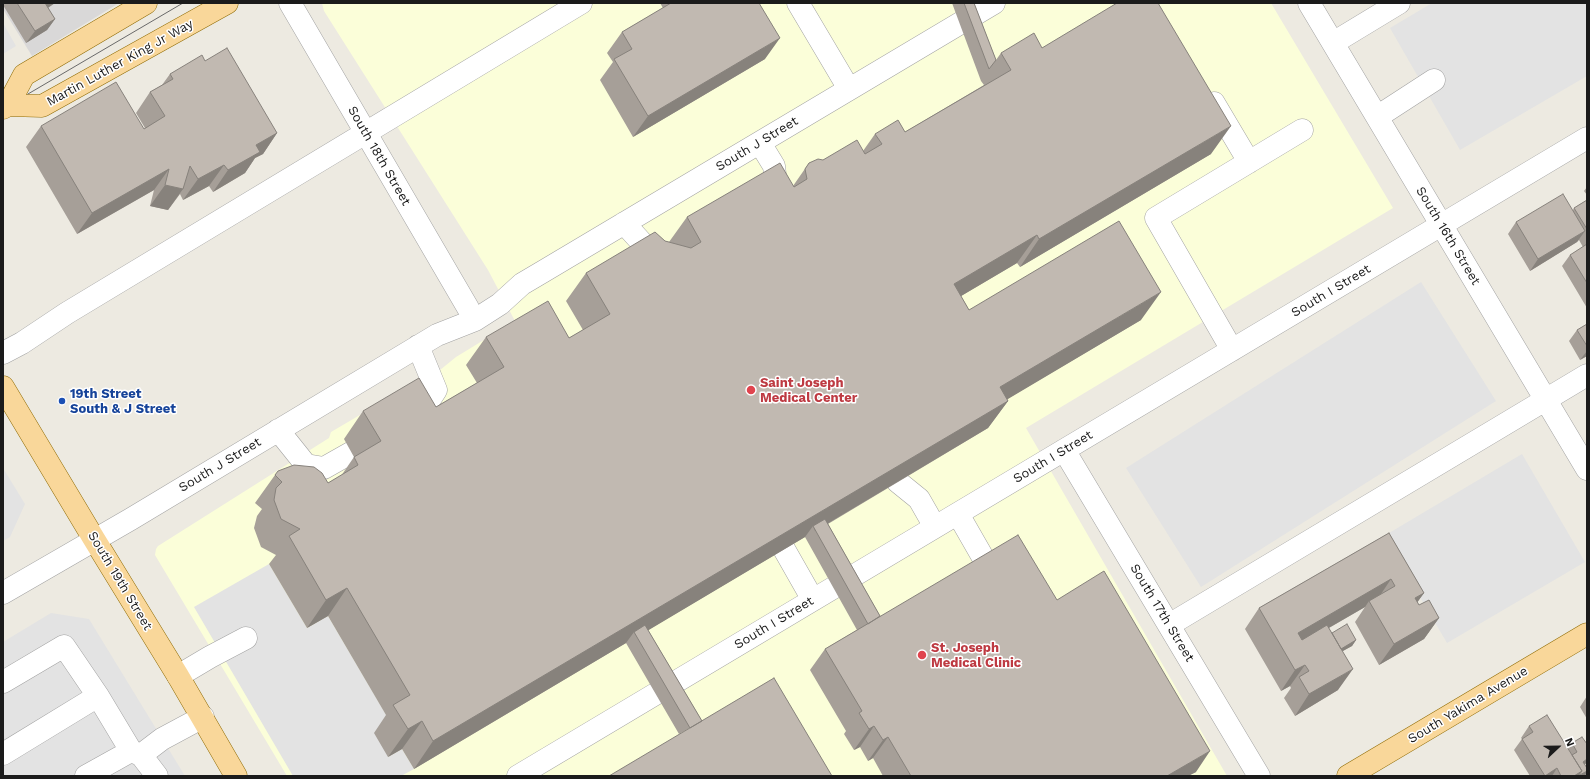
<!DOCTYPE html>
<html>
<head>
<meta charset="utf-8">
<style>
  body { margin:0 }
  #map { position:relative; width:1590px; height:779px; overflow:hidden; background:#edeae1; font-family:"Work Sans",sans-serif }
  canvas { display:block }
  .frame { position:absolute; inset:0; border:4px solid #1b1b1b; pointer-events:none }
  .north { position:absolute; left:1538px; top:727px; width:40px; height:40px; -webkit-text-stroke:3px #fff; paint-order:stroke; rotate:68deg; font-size:11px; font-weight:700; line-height:16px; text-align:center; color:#1b1b1b }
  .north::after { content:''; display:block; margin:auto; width:14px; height:18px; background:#1b1b1b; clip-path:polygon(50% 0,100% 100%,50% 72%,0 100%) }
</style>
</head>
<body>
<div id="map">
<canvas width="1590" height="779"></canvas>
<div class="frame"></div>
<div class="north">N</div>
</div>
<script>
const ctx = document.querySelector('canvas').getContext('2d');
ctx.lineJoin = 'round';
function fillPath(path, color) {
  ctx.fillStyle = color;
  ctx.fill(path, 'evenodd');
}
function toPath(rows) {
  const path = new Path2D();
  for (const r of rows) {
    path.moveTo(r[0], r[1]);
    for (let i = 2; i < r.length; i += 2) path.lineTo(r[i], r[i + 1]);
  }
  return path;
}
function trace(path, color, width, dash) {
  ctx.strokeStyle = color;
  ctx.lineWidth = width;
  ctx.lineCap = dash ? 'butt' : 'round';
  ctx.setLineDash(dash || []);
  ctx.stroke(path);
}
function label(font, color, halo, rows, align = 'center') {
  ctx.font = font + ' "Work Sans",sans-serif';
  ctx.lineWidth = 3;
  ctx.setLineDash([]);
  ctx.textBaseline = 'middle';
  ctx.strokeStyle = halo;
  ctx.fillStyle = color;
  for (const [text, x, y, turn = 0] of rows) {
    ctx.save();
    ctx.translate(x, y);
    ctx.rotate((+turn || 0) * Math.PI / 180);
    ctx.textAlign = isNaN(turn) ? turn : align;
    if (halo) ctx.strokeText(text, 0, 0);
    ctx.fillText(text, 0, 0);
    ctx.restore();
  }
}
const residential = toPath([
  [3,3,119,3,32,56,3,9]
]);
const education = toPath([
  [322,3,1271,3,1393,208,1026,428,1227,776,287,776,155,555,156,549,158,546,329,438,331,432,399,392,418,388,456,357,515,321,488,270,324,11]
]);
const parking = toPath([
  [1432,3,1587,3,1587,76,1460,150,1390,28],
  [3,23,16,46,3,54],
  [1421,282,1496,401,1201,587,1126,468],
  [1522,454,1585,562,1447,643,1384,536],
  [3,468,25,504,10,537,3,541],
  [269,564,307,628,328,616,391,723,388,757,402,749,414,769,401,776,293,776,194,607],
  [51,613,89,619,185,776,3,776,3,642]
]);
const minor = toPath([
  [290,3,468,308],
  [798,3,849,89],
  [1309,3,1587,469],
  [1333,43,1399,3],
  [1214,103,1249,162],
  [1377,117,1434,80],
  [760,143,774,166,777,191,774,196],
  [624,223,643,244,658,256,664,257],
  [1232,350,1156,218,1302,130],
  [3,353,22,343,67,313,581,3],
  [410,419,421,413,436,390,418,346],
  [278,430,306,465,324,468,377,438],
  [1064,450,1259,776],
  [898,482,919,499,935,527],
  [958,514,997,582],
  [784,549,813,600],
  [3,593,131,519,437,335,475,320,500,304,522,284,544,271,994,3],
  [1169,625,1587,375],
  [178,676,210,657,246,638],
  [3,682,64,646,98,696,131,751,141,755,157,776],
  [3,754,98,696],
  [141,755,162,739,203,717],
  [86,776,131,751],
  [518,776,1587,138]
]);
const major = toPath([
  [8,105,42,106,227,3],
  [3,108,8,105,24,75,146,3],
  [3,387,94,539,178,676,236,776],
  [1348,776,1587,634]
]);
const tram = toPath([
  [28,94,183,3]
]);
const wall = toPath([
  [4,3,55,3,48,8,55,19,47,30,26,43,3,5],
  [660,3,759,3,765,59,633,137,600,80,613,62,607,53,622,32,663,8],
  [952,3,974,3,996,60,1001,53,1042,48,1211,154,1020,267,1017,263,961,296,969,310,1141,320,1007,399,1008,401,988,428,828,524,880,616,1057,600,1196,772,1188,776,883,776,873,758,868,761,860,747,854,750,844,734,846,731,810,670,825,649,857,630,805,537,648,630,702,721,679,734,626,643,414,769,402,749,388,757,374,733,386,715,328,616,307,628,269,564,276,555,261,547,254,528,257,516,262,509,255,503,275,475,328,483,341,476,354,457,344,439,363,411,436,407,477,383,466,365,486,337,569,338,583,330,566,301,586,273,665,241,669,242,687,217,793,186,809,163,863,151,875,134,905,132,984,85,981,81],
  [205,61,277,133,263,154,255,158,245,173,213,192,209,186,183,200,180,194,168,210,150,206,154,190,77,234,26,147,41,126,144,129,145,128,136,113,150,92,162,85,170,74],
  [1587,187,1587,195,1584,191],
  [1587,200,1587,308,1562,266,1570,255,1583,247,1579,240,1577,242,1530,271,1508,234,1516,222,1573,210,1574,208],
  [1587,324,1587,356,1580,360,1569,341,1577,330],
  [1389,533,1424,593,1417,602,1419,605,1439,618,1424,639,1379,665,1355,622,1365,607,1329,628,1332,633,1356,640,1352,646,1342,651,1338,690,1295,716,1284,698,1291,688,1290,686,1281,691,1245,629,1259,608],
  [1587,696,1587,719,1580,707],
  [1529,726,1568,749,1572,743,1587,744,1587,763,1585,764,1587,768,1587,772,1585,776,1530,776,1514,750,1522,739,1521,738]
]);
const shadedWall = toPath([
  [47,3,55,3,41,12],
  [55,19,47,30,26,43,35,31],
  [780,38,765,59,633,137,648,116],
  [1231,126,1211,154,1020,267,1039,239],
  [277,133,263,154,255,158,245,173,213,192,228,170,256,145],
  [224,165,209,186,183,200,198,179],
  [169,169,154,190,77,234,92,213],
  [165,185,183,189,168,210,150,206],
  [1585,231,1577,242,1530,271,1538,259],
  [1037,235,1017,263,934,312,954,284],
  [1161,292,1141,320,981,415,1000,387],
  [1587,351,1587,356,1580,360],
  [1008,401,988,428,815,531,813,526,805,537,637,637,634,632,626,643,414,769,433,741],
  [1391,579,1377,600,1369,601,1365,607,1285,653,1298,633],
  [347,588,328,616,307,628,326,600],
  [1424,593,1409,614,1415,598],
  [1439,618,1424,639,1379,665,1394,644],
  [1356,640,1352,646,1327,660,1331,654],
  [1305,665,1290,686,1281,691,1295,670],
  [1353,669,1338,690,1295,716,1309,694],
  [422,721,402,749,388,757,408,729],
  [874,726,860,747,854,750,869,729],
  [888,737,873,758,868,761,883,740],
  [1210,751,1196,772,1188,776,1167,776],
  [1587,759,1587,763,1579,767,1583,762],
  [1557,768,1552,776,1545,776],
  [1582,771,1578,776,1574,776],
  [1587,771,1587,772,1585,776,1579,776]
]);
const building = toPath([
  [17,3,45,3,55,19,35,31,17,3],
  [671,3,759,3,780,38,648,116,614,59,632,49,622,32,671,3],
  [964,3,974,3,996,60,989,69,964,3],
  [1117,3,1158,3,1231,126,1039,239,1037,235,954,284,969,310,1119,221,1161,292,1000,387,1008,401,433,741,422,721,408,729,393,705,410,695,347,588,326,600,289,536,300,529,281,519,274,500,276,488,282,482,275,475,278,471,294,465,314,467,322,473,328,483,358,465,354,457,381,441,363,411,419,378,436,407,504,367,486,337,548,301,569,338,610,314,586,273,655,232,665,241,691,248,701,242,687,217,780,163,794,187,807,179,805,169,809,163,818,159,823,160,857,140,865,154,882,144,875,134,898,120,905,132,1011,70,1001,53,1034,33,1042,48,1117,3],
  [227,48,277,133,256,145,260,152,228,170,224,165,198,179,190,166,183,189,165,185,169,169,92,213,41,126,116,82,144,129,165,116,150,92,173,79,170,74,202,55,205,61,227,48],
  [1563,194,1585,231,1538,259,1516,222,1563,194],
  [1587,200,1587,229,1574,208,1587,200],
  [1587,244,1587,283,1570,255,1587,244],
  [1587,324,1587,346,1577,330,1587,324],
  [825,519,880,616,868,624,813,526,825,519],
  [1389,533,1424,593,1415,598,1419,605,1429,600,1439,618,1394,644,1369,601,1395,586,1391,579,1298,633,1302,640,1327,625,1353,669,1309,694,1299,677,1309,671,1305,665,1295,670,1259,608,1389,533],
  [1018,535,1057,600,1104,571,1210,751,1167,776,911,776,888,737,883,740,874,726,869,729,859,713,862,711,825,649,1018,535],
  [1347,624,1356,640,1341,649,1332,633,1347,624],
  [645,625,702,721,690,728,634,632,645,625],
  [774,678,832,776,609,776,774,678],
  [1547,715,1582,771,1574,776,1561,776,1557,768,1545,776,1522,739,1533,732,1529,726,1547,715],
  [1582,737,1587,744,1587,759,1583,762,1587,768,1587,771,1578,776,1582,771,1572,755,1577,752,1572,743,1582,737]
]);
const markers = [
  [751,390,5,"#e0444e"],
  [62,401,4,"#1a4fb4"],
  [922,655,5,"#e0444e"]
];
const streetNames = [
  ["Martin Luther King Jr Way",120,63,-29],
  ["South J Street",757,144,-31],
  ["South 18th Street",379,156,60],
  ["South 16th Street",1448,236,59],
  ["South I Street",1331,291,-31],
  ["South I Street",1053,457,-31],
  ["South J Street",220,465,-31],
  ["South 19th Street",120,581,59],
  ["South 17th Street",1162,613,59],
  ["South I Street",774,623,-31],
  ["South Yakima Avenue",1468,705,-31]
];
const healthNames = [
  ["Saint Joseph",760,383],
  ["Medical Center",760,398],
  ["St. Joseph",931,648],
  ["Medical Clinic",931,663]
];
const transitNames = [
  ["19th Street",70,394],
  ["South & J Street",70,409]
];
fillPath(residential, '#d9d8d8');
fillPath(education, '#fbfed9');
fillPath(parking, '#e3e3e3');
trace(minor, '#a2a2a2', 23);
trace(major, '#8f6b04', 23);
trace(minor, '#fff', 22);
trace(major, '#f9d79a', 22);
trace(tram, '#696969', 1);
fillPath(wall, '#a69f98');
fillPath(shadedWall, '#87827c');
fillPath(building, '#c1b9b1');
trace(building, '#87827c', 1);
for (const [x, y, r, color] of markers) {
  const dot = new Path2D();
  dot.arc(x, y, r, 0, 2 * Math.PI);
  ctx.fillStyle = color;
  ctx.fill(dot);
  trace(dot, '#fff', 1.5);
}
label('13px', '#1b1b1b', '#fff', streetNames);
label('bold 13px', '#be3a42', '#fff', healthNames, 'left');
label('bold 13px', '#164399', '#fff', transitNames, 'left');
</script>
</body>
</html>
